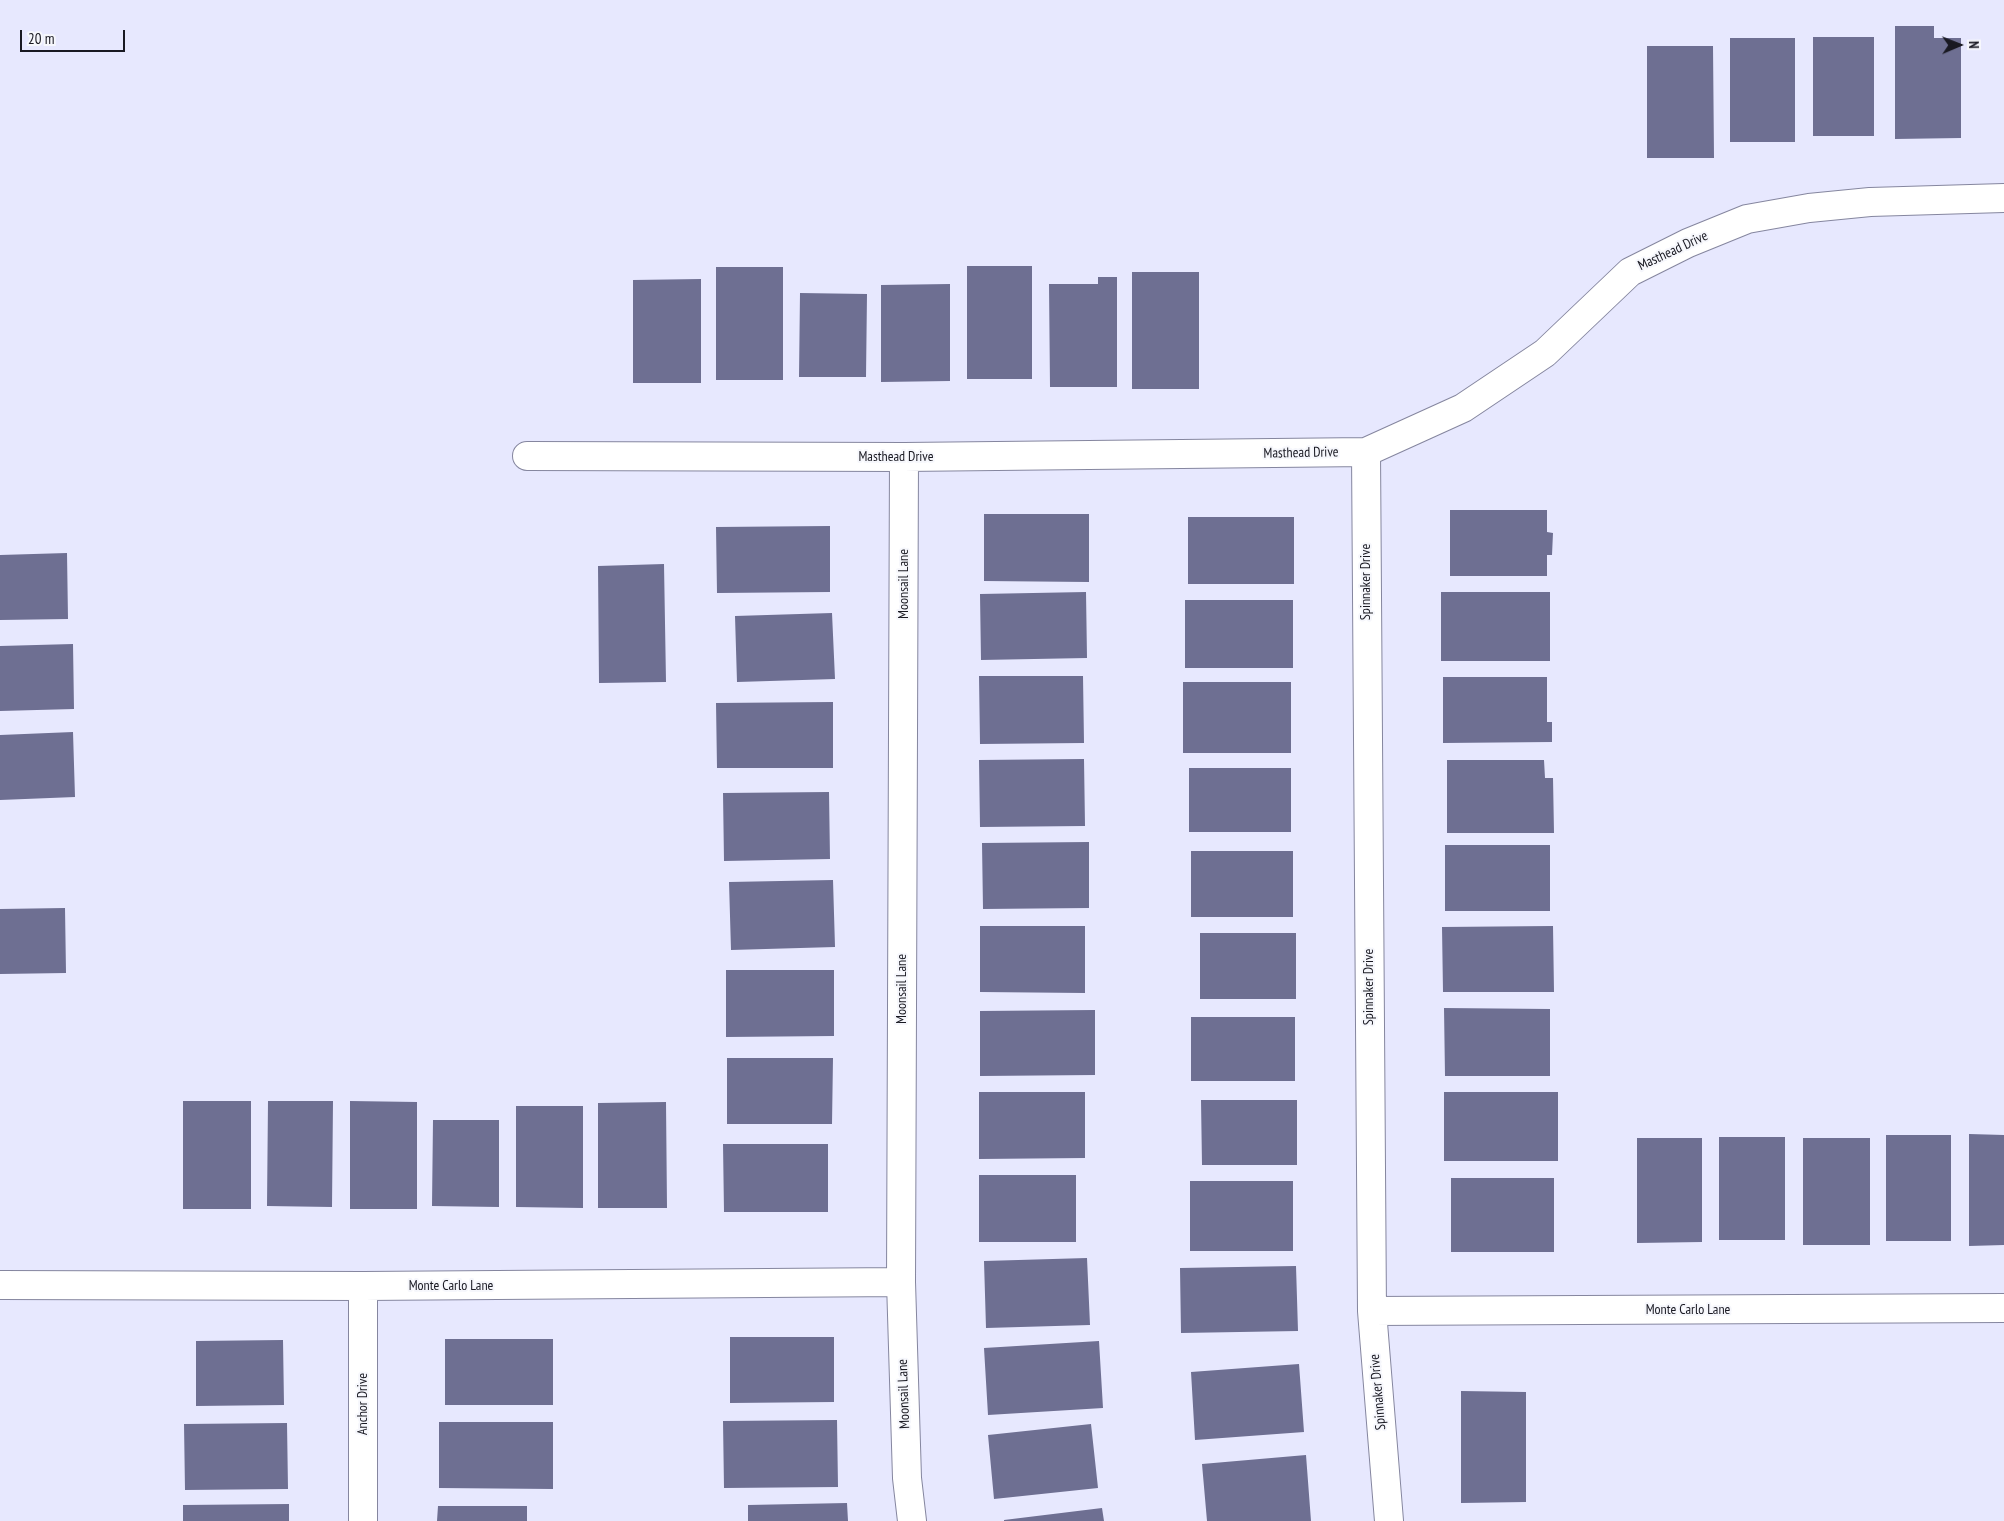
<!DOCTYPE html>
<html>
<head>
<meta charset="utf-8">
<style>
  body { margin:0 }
  #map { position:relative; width:2004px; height:1521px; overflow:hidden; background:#e7e8fe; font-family:"PT Sans Narrow",sans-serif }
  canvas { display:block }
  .north { position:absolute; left:1934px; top:20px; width:50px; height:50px; -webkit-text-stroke:4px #f6f7fc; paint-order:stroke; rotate:89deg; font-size:14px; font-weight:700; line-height:20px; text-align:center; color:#191922 }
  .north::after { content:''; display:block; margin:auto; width:18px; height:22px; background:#191922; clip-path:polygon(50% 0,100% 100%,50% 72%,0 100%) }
  .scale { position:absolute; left:20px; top:30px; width:105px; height:22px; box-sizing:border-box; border:2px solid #191922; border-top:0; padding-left:6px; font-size:15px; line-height:18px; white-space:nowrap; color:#191922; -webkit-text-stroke:4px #f6f7fc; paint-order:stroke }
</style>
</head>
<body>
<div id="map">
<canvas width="2004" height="1521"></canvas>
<div class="north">N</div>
<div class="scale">20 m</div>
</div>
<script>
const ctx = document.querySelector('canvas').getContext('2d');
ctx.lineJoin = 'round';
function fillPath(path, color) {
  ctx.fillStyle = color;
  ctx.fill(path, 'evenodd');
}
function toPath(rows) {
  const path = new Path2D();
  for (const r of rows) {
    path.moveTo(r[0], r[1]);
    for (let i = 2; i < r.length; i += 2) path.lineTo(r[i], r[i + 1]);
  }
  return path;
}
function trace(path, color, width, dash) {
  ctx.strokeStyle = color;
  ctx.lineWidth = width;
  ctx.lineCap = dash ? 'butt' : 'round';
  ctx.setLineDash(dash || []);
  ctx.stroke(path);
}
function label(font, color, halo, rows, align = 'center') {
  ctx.font = font + ' "PT Sans Narrow",sans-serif';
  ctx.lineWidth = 4;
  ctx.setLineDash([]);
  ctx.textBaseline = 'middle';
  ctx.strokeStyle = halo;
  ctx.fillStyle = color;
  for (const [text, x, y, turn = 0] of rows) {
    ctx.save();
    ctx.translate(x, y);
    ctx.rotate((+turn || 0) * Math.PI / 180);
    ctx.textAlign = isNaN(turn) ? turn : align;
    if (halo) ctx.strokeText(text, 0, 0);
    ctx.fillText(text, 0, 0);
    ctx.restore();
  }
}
const building = toPath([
  [1895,26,1934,26,1934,38,1961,38,1961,138,1895,139],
  [1813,37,1874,37,1874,136,1813,136],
  [1730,38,1795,38,1795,142,1730,142],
  [1647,46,1713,46,1714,158,1647,158],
  [967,266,1032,266,1032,379,967,379],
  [716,267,783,267,783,380,716,380],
  [1132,272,1199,272,1199,389,1132,389],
  [1098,277,1117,277,1117,387,1050,387,1049,284,1098,284],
  [701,279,701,383,633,383,633,280],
  [950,284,950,381,881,382,881,285],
  [800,293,867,294,866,377,799,377],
  [1450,510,1547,510,1547,532,1553,533,1552,555,1547,555,1547,576,1450,576],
  [984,514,1089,514,1089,582,984,581],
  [1188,517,1294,517,1294,584,1188,584],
  [830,526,830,592,717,593,716,527],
  [67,553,68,619,0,620,0,555],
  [664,564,666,682,599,683,598,566],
  [1086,592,1087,658,981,660,980,594],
  [1441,592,1550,592,1550,661,1441,661],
  [1185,600,1293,600,1293,668,1185,668],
  [832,613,835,679,737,682,735,616],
  [73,644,74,709,0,711,0,646],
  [979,676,1083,676,1084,743,980,744],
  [1443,677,1547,677,1547,722,1552,722,1552,742,1443,743],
  [1183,682,1291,682,1291,753,1183,753],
  [833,702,833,768,717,768,716,703],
  [73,732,75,797,0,800,0,735],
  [1084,759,1085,826,980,827,979,760],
  [1447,760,1544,760,1545,778,1553,778,1554,833,1447,833],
  [1189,768,1291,768,1291,832,1189,832],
  [829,792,830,859,724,861,723,793],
  [1089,842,1089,908,983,909,982,843],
  [1445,845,1550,845,1550,911,1445,911],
  [1191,851,1293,851,1293,917,1191,917],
  [833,880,835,947,731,950,729,882],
  [65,908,66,973,0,974,0,909],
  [980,926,1085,926,1085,993,980,992],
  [1553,926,1554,992,1443,992,1442,927],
  [1200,933,1296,933,1296,999,1200,999],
  [726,970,834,970,834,1036,726,1037],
  [1444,1008,1550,1009,1550,1076,1445,1076],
  [1095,1010,1095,1075,980,1076,980,1011],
  [1191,1017,1295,1017,1295,1081,1191,1081],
  [727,1058,833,1058,832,1124,727,1124],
  [979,1092,1085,1092,1085,1158,979,1159],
  [1444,1092,1558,1092,1558,1161,1444,1161],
  [1201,1100,1297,1100,1297,1165,1202,1165],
  [183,1101,251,1101,251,1209,183,1209],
  [268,1101,333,1101,332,1207,267,1206],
  [350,1101,417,1102,417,1209,350,1209],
  [666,1102,667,1208,598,1208,598,1103],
  [516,1106,583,1106,583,1208,516,1207],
  [433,1120,499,1120,499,1207,432,1206],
  [1969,1134,2004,1135,2004,1245,1969,1246],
  [1886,1135,1951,1135,1951,1241,1886,1241],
  [1719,1137,1785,1137,1785,1240,1719,1240],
  [1637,1138,1702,1138,1702,1242,1637,1243],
  [1803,1138,1870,1138,1870,1245,1803,1245],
  [723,1144,828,1144,828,1212,724,1212],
  [979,1175,1076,1175,1076,1242,979,1242],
  [1451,1178,1554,1178,1554,1252,1451,1252],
  [1190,1181,1293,1181,1293,1251,1190,1251],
  [1087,1258,1090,1325,986,1328,984,1261],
  [1296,1266,1298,1331,1181,1333,1180,1268],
  [730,1337,834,1337,834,1402,730,1403],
  [445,1339,553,1339,553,1405,445,1405],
  [283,1340,284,1405,196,1406,196,1341],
  [1099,1341,1103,1408,988,1415,984,1348],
  [1299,1364,1304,1432,1195,1440,1191,1372],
  [1461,1391,1526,1392,1526,1502,1461,1503],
  [837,1420,838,1487,724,1488,723,1421],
  [439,1422,553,1422,553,1489,439,1488],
  [287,1423,288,1489,185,1490,184,1424],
  [1091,1424,1098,1488,994,1499,988,1435],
  [1306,1455,1311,1521,1207,1521,1202,1464],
  [847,1503,848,1521,748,1521,748,1505],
  [289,1504,289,1521,183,1521,183,1505],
  [438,1506,527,1506,527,1521,437,1521],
  [1102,1508,1104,1521,1004,1521,1004,1520]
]);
const minor = toPath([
  [1366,452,1372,1311,1389,1521],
  [527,456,904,457,1366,452,1463,408,1545,353,1630,272,1688,243,1747,219,1809,208,1870,202,2004,198],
  [904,457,901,1282,907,1478,912,1521],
  [0,1285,363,1286,901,1282],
  [1372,1311,2004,1308],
  [363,1521,363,1286]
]);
const streetNames = [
  ["Masthead Drive",1673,251,-25],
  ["Masthead Drive",1301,453,-1],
  ["Masthead Drive",896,457],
  ["Spinnaker Drive",1366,582,-90],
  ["Moonsail Lane",904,584,-90],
  ["Spinnaker Drive",1369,987,-90],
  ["Moonsail Lane",902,989,-90],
  ["Monte Carlo Lane",451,1286],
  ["Monte Carlo Lane",1688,1310],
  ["Spinnaker Drive",1378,1392,-95],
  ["Moonsail Lane",904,1394,-92],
  ["Anchor Drive",363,1404,-90]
];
fillPath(building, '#6e6f92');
trace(minor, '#85869f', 30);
trace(minor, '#fff', 28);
label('14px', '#191922', '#f6f7fc', streetNames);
</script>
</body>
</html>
